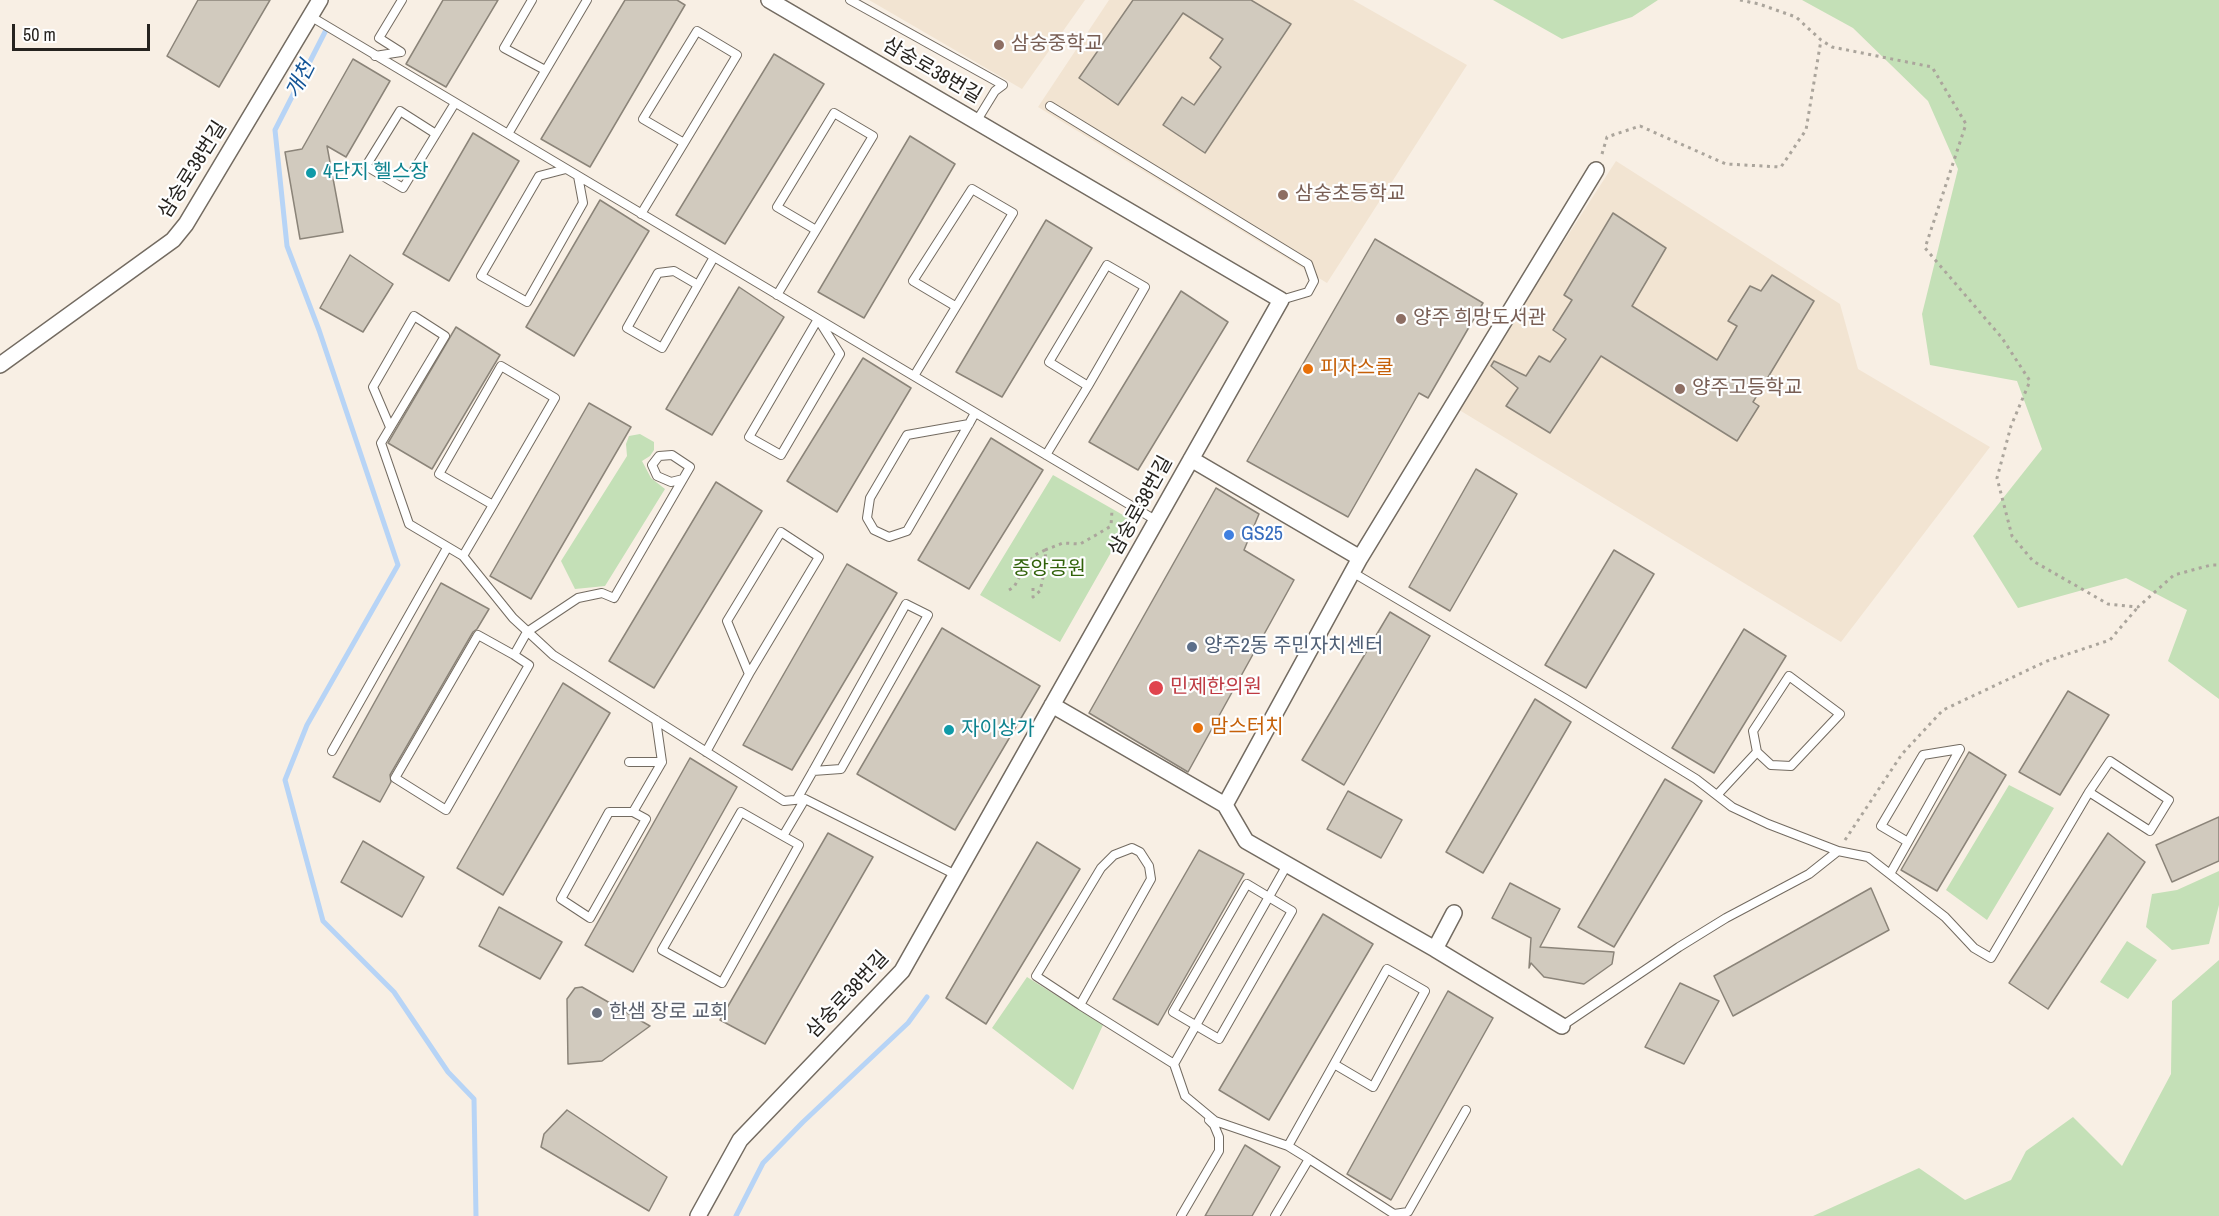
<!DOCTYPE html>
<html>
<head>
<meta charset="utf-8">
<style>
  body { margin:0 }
  #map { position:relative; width:2219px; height:1216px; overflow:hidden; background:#f8efe4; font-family:"Archivo Narrow",sans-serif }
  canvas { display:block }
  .scale { position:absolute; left:12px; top:24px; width:138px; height:27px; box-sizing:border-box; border:3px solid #26231f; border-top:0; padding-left:8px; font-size:18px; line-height:21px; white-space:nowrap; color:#26231f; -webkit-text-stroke:4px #fefefe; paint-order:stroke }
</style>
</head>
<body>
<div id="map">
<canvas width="2219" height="1216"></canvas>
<div class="scale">50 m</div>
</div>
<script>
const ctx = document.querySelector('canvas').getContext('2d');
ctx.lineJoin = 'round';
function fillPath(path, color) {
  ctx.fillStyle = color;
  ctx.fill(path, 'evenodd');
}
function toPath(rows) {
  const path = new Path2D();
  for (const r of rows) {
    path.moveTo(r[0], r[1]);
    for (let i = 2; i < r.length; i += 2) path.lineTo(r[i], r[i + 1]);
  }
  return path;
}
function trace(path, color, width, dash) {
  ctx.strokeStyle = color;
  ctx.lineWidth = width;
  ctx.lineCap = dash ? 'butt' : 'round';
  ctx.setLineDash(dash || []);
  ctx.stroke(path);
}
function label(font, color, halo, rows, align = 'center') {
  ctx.font = font + ' "Archivo Narrow","Noto Sans KR",sans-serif';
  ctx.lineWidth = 4.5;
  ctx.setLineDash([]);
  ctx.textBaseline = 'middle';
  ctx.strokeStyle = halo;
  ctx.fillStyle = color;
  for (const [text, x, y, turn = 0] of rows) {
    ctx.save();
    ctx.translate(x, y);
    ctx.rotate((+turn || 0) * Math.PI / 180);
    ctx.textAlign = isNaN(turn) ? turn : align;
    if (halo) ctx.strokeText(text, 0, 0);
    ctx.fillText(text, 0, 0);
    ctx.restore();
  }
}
const built = toPath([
  [869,0,1085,0,1022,89],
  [1109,0,1353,0,1467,65,1327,283,1038,107],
  [1616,161,1840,304,1858,369,1990,447,1841,642,1456,408]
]);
const green = toPath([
  [1493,0,1658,0,1632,17,1562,39],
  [1802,0,2219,0,2219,699,2168,661,2187,610,2126,578,2018,608,1973,536,2042,449,2017,381,1930,365,1922,314,1958,169,1928,101,1853,28],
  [640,434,654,442,654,450,650,456,642,461,651,478,665,489,605,586,575,589,561,561,627,456,626,444,629,436],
  [1053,475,1130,519,1060,642,980,595],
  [2009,785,2054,808,1987,920,1946,890],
  [2219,871,2219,905,2209,944,2172,950,2146,927,2152,894,2177,890],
  [2127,941,2157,960,2128,999,2100,982],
  [2219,960,2219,1216,1813,1216,1919,1168,1965,1200,2011,1180,2026,1151,2073,1117,2122,1166,2171,1074,2172,1001],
  [1027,977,1103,1025,1073,1090,992,1028]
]);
const stream = toPath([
  [326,30,275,130,287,246,319,330,398,565,307,725,285,780,323,921,394,992,448,1072,474,1099,476,1216],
  [736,1216,763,1163,803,1122,908,1023,927,997]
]);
const building = toPath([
  [198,0,270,0,219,87,167,56,198,0],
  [443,0,498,0,446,87,406,64,443,0],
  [625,0,677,0,685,5,590,167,541,139,625,0],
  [1133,0,1251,0,1291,24,1205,153,1163,125,1182,97,1194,105,1221,67,1210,58,1223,39,1183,13,1118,105,1079,78,1133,0],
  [774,54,824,84,725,244,676,215,774,54],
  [353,59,390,81,346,157,327,146,343,232,300,239,285,152,302,149,353,59],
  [473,133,519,161,449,281,403,254,473,133],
  [910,136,955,164,864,318,818,292,910,136],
  [600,200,649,231,574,356,526,327,600,200],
  [1613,213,1666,248,1632,306,1717,360,1737,326,1728,321,1750,286,1761,291,1772,275,1814,301,1753,402,1759,406,1737,441,1601,356,1550,433,1506,406,1518,388,1491,366,1494,361,1526,376,1539,356,1550,362,1566,339,1553,330,1572,300,1564,295,1613,213],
  [1046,220,1092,248,1002,397,956,372,1046,220],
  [1375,239,1483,303,1428,398,1419,393,1348,517,1247,461,1375,239],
  [350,255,393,284,363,332,320,308,350,255],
  [739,287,784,317,712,435,666,409,739,287],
  [1181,291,1228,322,1138,470,1089,442,1181,291],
  [456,327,500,355,432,469,388,443,456,327],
  [863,358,911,388,837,512,787,481,863,358],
  [589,403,631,427,531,599,490,576,589,403],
  [991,438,1043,470,969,589,918,560,991,438],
  [1476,469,1517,494,1450,611,1409,587,1476,469],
  [716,482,762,511,654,688,609,661,716,482],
  [1216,488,1259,514,1244,550,1294,580,1188,772,1089,713,1216,488],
  [1614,550,1654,574,1586,688,1545,665,1614,550],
  [847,564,897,593,792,770,743,745,847,564],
  [441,583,489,609,477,629,473,632,390,775,391,782,380,802,333,777,441,583],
  [1390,612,1430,636,1344,785,1302,760,1390,612],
  [942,628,1040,686,955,830,857,774,942,628],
  [1744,629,1786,656,1714,773,1672,748,1744,629],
  [563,683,610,713,503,895,457,868,563,683],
  [2068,691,2109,715,2060,795,2019,772,2068,691],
  [1535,699,1571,722,1483,873,1446,852,1535,699],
  [1969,752,2006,775,1937,891,1901,870,1969,752],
  [690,758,737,787,633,972,585,945,690,758],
  [1665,779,1702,801,1614,947,1578,927,1665,779],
  [1348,791,1402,820,1381,858,1327,829,1348,791],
  [2219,817,2219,861,2172,882,2156,845,2219,817],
  [828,833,873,857,765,1044,720,1020,828,833],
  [2108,833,2145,862,2048,1009,2009,983,2108,833],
  [363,841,424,877,402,917,341,882,363,841],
  [1037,842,1080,869,986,1024,946,998,1037,842],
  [1199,850,1244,874,1158,1025,1113,999,1199,850],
  [1510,883,1560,909,1540,947,1614,952,1612,964,1584,984,1544,977,1531,963,1529,968,1531,938,1492,918,1510,883],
  [1871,888,1889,930,1733,1016,1714,976,1871,888],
  [499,907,562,942,540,979,479,946,499,907],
  [1323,914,1373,944,1269,1120,1219,1090,1323,914],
  [1680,983,1719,1001,1684,1064,1645,1047,1680,983],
  [582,987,650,1026,602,1061,568,1064,567,999,575,988,582,987],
  [1448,991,1493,1018,1391,1200,1347,1174,1448,991],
  [567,1110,667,1177,649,1211,541,1147,544,1134,567,1110],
  [1245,1145,1280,1167,1252,1216,1205,1216,1245,1145]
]);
const path = toPath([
  [1740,0,1759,4,1796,17,1821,40,1832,47,1932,67,1966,124,1925,248,2002,338,2030,381,2011,426,1997,478,2012,536,2033,561,2108,604,2138,607,2174,575,2211,565,2219,565],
  [1602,154,1607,137,1640,126,1726,164,1781,167,1806,130,1821,40],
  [1045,550,1063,543,1080,544,1096,535,1111,526,1112,510],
  [1009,590,1014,587,1026,565,1035,555,1045,550,1046,564,1040,591,1033,597,1033,588],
  [1845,840,1902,754,1943,710,2047,661,2110,640,2138,607]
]);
const lane = toPath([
  [532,0,504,48,545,70],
  [850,0,1003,85,995,91,976,122],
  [310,16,1157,521],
  [375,56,401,52,379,38,402,0],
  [1050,106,1308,264,1314,281,1308,292,1281,300],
  [436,134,400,111,366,166,403,188,436,134,455,103],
  [508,134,587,0],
  [566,169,539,176,481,276,527,302,583,203,578,176],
  [641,214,684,143,737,55,697,31,643,119,684,143],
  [698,285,674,271,658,273,627,328,662,348,714,257],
  [777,295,873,136,834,113,777,207,816,230],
  [818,319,840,354,781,455,749,437,818,319],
  [914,376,1013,213,972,189,913,281,955,306],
  [969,424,907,435,870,498,867,518,874,530,889,537,907,531,969,424,975,413],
  [390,427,373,387,414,316,445,336,381,443,409,524,463,556,513,618,553,655,784,801,805,799,956,875],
  [1046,455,1088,386,1049,362,1107,265,1145,287,1088,386],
  [463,556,493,505,555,398,501,366,439,474,493,505],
  [1352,572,1566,699,1696,779,1732,807,1768,824,1838,851,1809,874,1726,918,1679,947,1562,1026],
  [514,655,529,665,446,810,395,778,478,635,514,655,527,632,578,598,602,593,614,598,683,479,671,482,657,476,652,465,659,456,672,455,690,467,683,479],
  [332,751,447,548],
  [706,752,749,674,727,621,781,532,819,557,749,674],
  [629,762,662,762,656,720],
  [1718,794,1757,752,1753,731,1789,676,1840,714,1791,766,1771,765,1757,752],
  [797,799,813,771,906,604,928,615,841,769,813,771],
  [633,812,646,819,590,918,561,899,609,812,633,812,662,762],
  [783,836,799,845,722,983,662,950,741,812,783,836,805,799],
  [1838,851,1868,857,1945,917,1974,948,1991,958,2089,792,2110,761,2169,800,2150,831,2089,792],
  [1890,874,1908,842,1881,826,1923,755,1960,749,1908,842],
  [1247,884,1292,911,1219,1039,1173,1012,1247,884],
  [1080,1005,1151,879,1149,866,1140,852,1132,848,1114,855,1101,868,1036,976,1080,1005,1174,1064,1287,865],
  [1174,1064,1185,1096,1215,1121,1288,1146,1309,1159,1275,1216],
  [1288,1146,1334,1064,1387,969,1425,991,1373,1087,1334,1064],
  [1309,1159,1394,1214,1408,1212,1466,1110],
  [1181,1216,1219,1151,1219,1137,1214,1125,1209,1120]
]);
const street = toPath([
  [0,365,173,240,186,224,320,0],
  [1191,459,1360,558],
  [1052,705,1225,805,1360,558,1596,170],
  [1225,805,1246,841,1435,949,1562,1026],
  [1435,949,1454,913],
  [698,1216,740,1140,902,971,1281,300,769,0]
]);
const markers = [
  [999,45,6,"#8d6e63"],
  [311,173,6,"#0f9aa8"],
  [1283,195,6,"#8d6e63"],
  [1401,319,6,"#8d6e63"],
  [1308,369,6,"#e8710a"],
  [1680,389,6,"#8d6e63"],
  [1229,535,6,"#3f7fe0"],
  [1192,647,6,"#5c6f8a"],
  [1156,688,8,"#e0444e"],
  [1198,728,6,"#e8710a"],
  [949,730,6,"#0f9aa8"],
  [597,1013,6,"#6b7280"]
];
const educationNames = [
  ["삼숭중학교",1011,45],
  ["삼숭초등학교",1295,195],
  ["양주 희망도서관",1413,319],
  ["양주고등학교",1692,389]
];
const streetNames = [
  ["삼숭로38번길",932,71,30],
  ["삼숭로38번길",193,170,-58],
  ["삼숭로38번길",1141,506,-61],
  ["삼숭로38번길",848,995,-47]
];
const cultureNames = [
  ["4단지 헬스장",323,173],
  ["자이상가",961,730]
];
const foodNames = [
  ["피자스쿨",1320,369],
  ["맘스터치",1210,728]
];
const shopNames = [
  ["GS25",1241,535]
];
const parkNames = [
  ["중앙공원",1049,570]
];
const serviceNames = [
  ["양주2동 주민자치센터",1204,647]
];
const healthNames = [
  ["민제한의원",1170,688]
];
const worshipNames = [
  ["한샘 장로 교회",609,1013]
];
const waterNames = [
  ["개천",301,80,-63]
];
fillPath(built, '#f2e4d2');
fillPath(green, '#c4e0b7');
trace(stream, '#b7d4f6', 5);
fillPath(building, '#d1cabe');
trace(building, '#8b8479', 1.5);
trace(lane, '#736b61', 10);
trace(street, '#736b61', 18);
trace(path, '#aba59c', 3, [3, 4.5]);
trace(lane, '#fff', 8);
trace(street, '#fff', 15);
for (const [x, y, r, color] of markers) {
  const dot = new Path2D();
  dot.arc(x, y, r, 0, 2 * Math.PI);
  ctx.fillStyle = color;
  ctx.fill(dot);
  trace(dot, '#fefefe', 2);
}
label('20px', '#785e54', '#fefefe', educationNames, 'left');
label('20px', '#26231f', '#fefefe', streetNames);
label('20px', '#0d838f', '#fefefe', cultureNames, 'left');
label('20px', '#c56008', '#fefefe', foodNames, 'left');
label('20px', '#366cbe', '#fefefe', shopNames, 'left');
label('20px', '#31620a', '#fefefe', parkNames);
label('20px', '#4e5e75', '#fefefe', serviceNames, 'left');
label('20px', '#be3a42', '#fefefe', healthNames, 'left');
label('20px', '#5b616d', '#fefefe', worshipNames, 'left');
label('italic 21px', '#135496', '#fefefe', waterNames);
</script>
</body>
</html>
